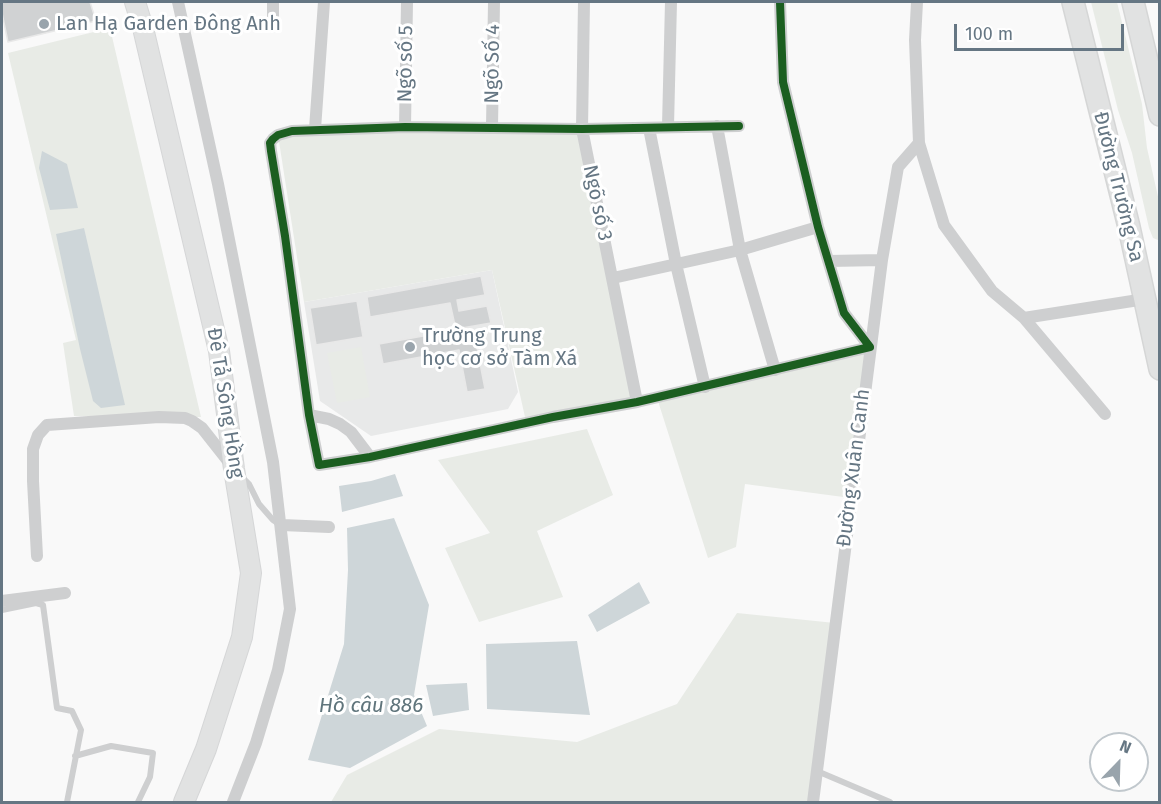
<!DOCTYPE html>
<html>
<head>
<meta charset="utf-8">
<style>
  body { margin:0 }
  #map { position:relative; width:1161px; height:804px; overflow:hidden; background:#f9f9f9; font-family:"Fira Sans",sans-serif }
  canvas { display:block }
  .frame { position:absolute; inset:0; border:3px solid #657683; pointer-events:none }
  .north { position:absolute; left:1089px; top:732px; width:60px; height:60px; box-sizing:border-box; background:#fff; border:2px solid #c1c8cd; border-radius:50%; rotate:23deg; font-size:16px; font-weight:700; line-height:24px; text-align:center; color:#657683 }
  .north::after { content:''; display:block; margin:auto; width:21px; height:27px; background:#99a4ac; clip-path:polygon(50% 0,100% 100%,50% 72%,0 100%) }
  .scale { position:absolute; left:954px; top:24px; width:170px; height:27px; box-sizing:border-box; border:3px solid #657683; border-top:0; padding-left:8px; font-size:18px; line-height:21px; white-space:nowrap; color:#657683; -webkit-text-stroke:4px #fff; paint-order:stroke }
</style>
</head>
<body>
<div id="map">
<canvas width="1161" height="804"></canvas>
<div class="frame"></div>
<div class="north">N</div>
<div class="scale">100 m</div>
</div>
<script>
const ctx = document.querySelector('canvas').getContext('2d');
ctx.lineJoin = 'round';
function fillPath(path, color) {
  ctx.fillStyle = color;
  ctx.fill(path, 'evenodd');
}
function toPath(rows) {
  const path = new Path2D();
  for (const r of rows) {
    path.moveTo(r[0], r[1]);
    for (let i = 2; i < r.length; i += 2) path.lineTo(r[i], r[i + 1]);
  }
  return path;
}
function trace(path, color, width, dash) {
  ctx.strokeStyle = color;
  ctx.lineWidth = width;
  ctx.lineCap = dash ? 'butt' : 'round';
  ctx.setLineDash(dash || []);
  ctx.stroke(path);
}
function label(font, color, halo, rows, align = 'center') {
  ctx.font = font + ' "Fira Sans",sans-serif';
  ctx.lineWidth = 6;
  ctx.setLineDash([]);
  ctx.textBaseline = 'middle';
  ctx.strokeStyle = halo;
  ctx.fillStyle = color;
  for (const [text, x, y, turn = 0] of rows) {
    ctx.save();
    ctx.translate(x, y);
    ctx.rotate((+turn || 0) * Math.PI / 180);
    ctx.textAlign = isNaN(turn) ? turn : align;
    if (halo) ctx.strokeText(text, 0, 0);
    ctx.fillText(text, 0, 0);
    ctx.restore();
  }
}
const built = toPath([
  [492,270,518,392,508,409,371,436,320,401,304,302]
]);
const green = toPath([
  [1091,2,1117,2,1142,104,1147,148,1159,201,1158,240,1153,238,1149,228,1132,153,1118,110],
  [110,28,201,417,74,416,63,343,76,340,8,53],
  [582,129,637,402,525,417,492,270,304,302,278,135],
  [361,347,370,397,337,403,327,353],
  [870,347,851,498,745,484,736,547,708,558,657,398],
  [587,429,613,495,537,531,563,597,479,622,445,548,490,533,438,460],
  [737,613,835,623,813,802,331,802,347,775,439,729,577,742,677,704]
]);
const water = toPath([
  [42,151,67,164,78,208,50,210,39,168],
  [84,228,125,405,101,408,93,401,80,349,56,234],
  [395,474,403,496,342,512,339,486,371,481],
  [394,518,429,605,414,695,427,726,350,768,308,760,344,644,348,570,347,528],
  [639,582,650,603,597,632,588,615],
  [577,641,590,715,487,709,486,644],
  [467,683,469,710,433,716,426,685]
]);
const building = toPath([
  [2,2,90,2,96,21,8,42,2,13,2,2],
  [481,276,485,295,457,300,459,311,487,306,491,323,462,328,464,339,475,337,485,389,467,392,459,350,383,364,379,344,456,330,450,303,370,317,367,297,481,276],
  [357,301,363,337,316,345,310,308,357,301]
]);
const service = toPath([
  [241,476,249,484,259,504,273,520,279,524],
  [2,610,36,603,43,605,57,708,72,711,81,730,67,802],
  [75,756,111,746,153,753,150,777,138,802],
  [817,771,890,802]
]);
const minor = toPath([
  [178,2,218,184,273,462,290,609,278,670,256,743,233,802],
  [584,2,582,129,637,402],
  [917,2,915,40,919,143,944,225,992,291,1024,318,1145,299],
  [273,27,273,2],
  [668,126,671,2],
  [717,126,740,250,775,370],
  [739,126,582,129,405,127,292,131,278,135,273,139,270,143,271,151,285,236,309,415,319,465,370,457,553,417,637,402,870,347,844,313,818,227,783,82,780,2],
  [405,127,407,2],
  [492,127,494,2],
  [649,128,676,264,705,387],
  [315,129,324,2],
  [829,261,882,260],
  [613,278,740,250,818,227],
  [1024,318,1105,414],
  [309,415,329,419,340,424,351,432,370,457],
  [282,525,329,527],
  [37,556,33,481,33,449,38,435,47,425,159,417,185,418,192,421,202,428,232,466],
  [2,601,65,593],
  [813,802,882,260,898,167,919,143]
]);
const primary = toPath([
  [135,2,143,28,219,351,234,469,251,573,242,637,206,749,184,802]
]);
const trunk = toPath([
  [1073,2,1129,227,1160,369],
  [1133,2,1160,115]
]);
const cycleway = toPath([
  [739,126,582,129,405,127,292,131,278,135,273,139,270,143,271,151,285,236,309,415,319,465,370,457,553,417,637,402,870,347,844,313,818,227,783,82,780,2]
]);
const markers = [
  [44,24,6,"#99a4ac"],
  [410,347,6,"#99a4ac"]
];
const poiNames = [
  ["Lan Hạ Garden Đông Anh",56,24],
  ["Trường Trung",422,336],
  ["học cơ sở Tàm Xá",422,359]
];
const streetNames = [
  ["Ngõ số 5",406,64,-89],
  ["Ngõ Số 4",493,64,-89],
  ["Đường Trường Sa",1118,187,76],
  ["Ngõ số 3",597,203,78],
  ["Đê Tả Sông Hồng",225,403,81],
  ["Đường Xuân Canh",854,468,-83]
];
const waterNames = [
  ["Hồ câu 886",371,706]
];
fillPath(built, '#e8e9e9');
fillPath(green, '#e8ebe6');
fillPath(water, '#ced6d9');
fillPath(building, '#d0d2d3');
trace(building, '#e8e8e8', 1.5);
trace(primary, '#d5d6d7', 22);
trace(trunk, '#d5d6d6', 24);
trace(service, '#cecfd0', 6);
trace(minor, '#cecfd0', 12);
trace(primary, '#e1e2e2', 20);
trace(trunk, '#e1e2e2', 21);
trace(cycleway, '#1b5e20', 8);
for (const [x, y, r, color] of markers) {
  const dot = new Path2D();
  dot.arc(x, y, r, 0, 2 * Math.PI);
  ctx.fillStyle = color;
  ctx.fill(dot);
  trace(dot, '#fff', 2);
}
label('20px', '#657683', '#fff', poiNames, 'left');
label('20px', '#657683', '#fff', streetNames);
label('italic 21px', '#60757c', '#fff', waterNames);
</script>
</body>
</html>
